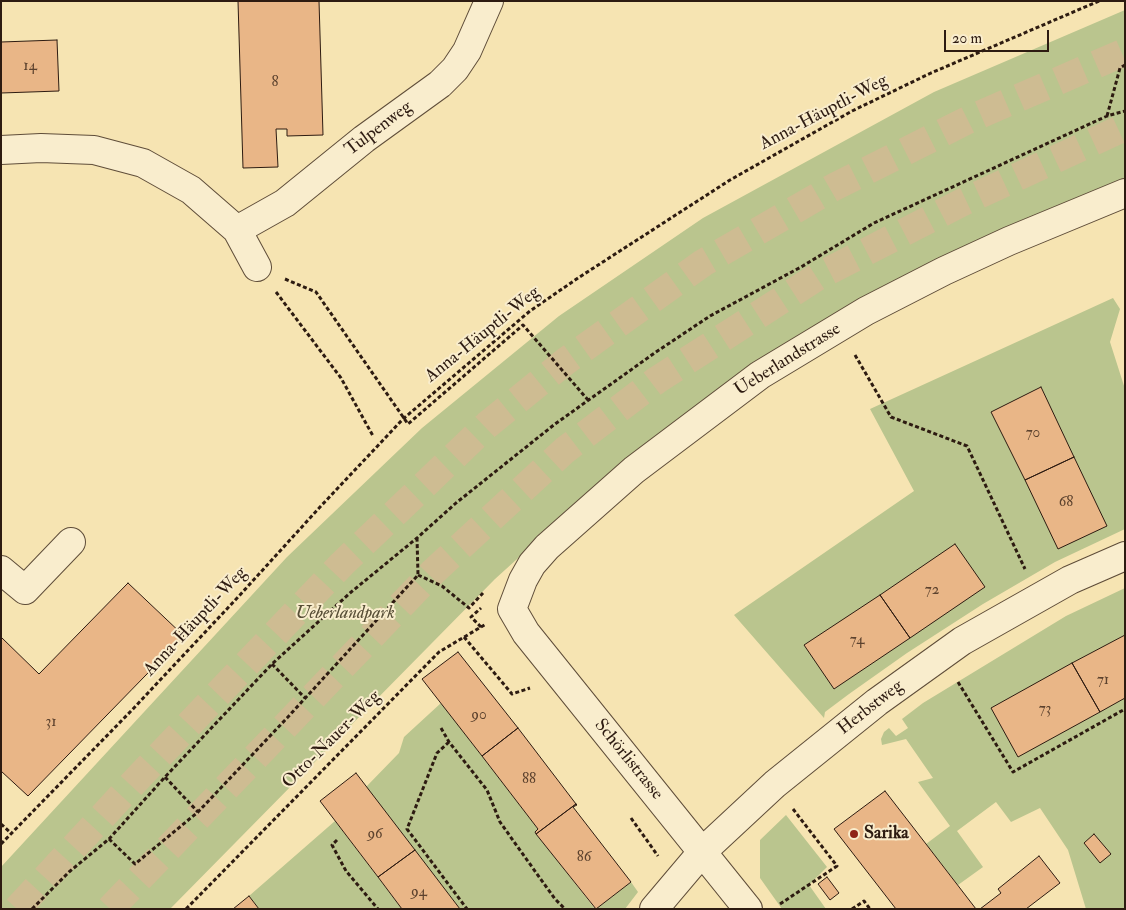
<!DOCTYPE html>
<html>
<head>
<meta charset="utf-8">
<style>
  body { margin:0 }
  #map { position:relative; width:1126px; height:910px; overflow:hidden; background:#f6e4b2; font-family:"IM FELL Double Pica",serif }
  canvas { display:block }
  .frame { position:absolute; inset:0; border:2px solid #2d1b11; pointer-events:none }
  .scale { position:absolute; left:944px; top:30px; width:105px; height:22px; box-sizing:border-box; border:2px solid #2d1b11; border-top:0; padding-left:6px; font-size:15px; line-height:18px; white-space:nowrap; color:#2d1b11; -webkit-text-stroke:4px #f9edcd; paint-order:stroke }
</style>
</head>
<body>
<div id="map">
<canvas width="1126" height="910"></canvas>
<div class="frame"></div>
<div class="scale">20 m</div>
</div>
<script>
const ctx = document.querySelector('canvas').getContext('2d');
ctx.lineJoin = 'round';
function fillPath(path, color) {
  ctx.fillStyle = color;
  ctx.fill(path, 'evenodd');
}
function toPath(rows) {
  const path = new Path2D();
  for (const r of rows) {
    path.moveTo(r[0], r[1]);
    for (let i = 2; i < r.length; i += 2) path.lineTo(r[i], r[i + 1]);
  }
  return path;
}
function trace(path, color, width, dash) {
  ctx.strokeStyle = color;
  ctx.lineWidth = width;
  ctx.lineCap = dash ? 'butt' : 'round';
  ctx.setLineDash(dash || []);
  ctx.stroke(path);
}
function label(font, color, halo, rows, align = 'center') {
  ctx.font = font + ' "IM FELL Double Pica",serif';
  ctx.lineWidth = 4;
  ctx.setLineDash([]);
  ctx.textBaseline = 'middle';
  ctx.strokeStyle = halo;
  ctx.fillStyle = color;
  for (const [text, x, y, turn = 0] of rows) {
    ctx.save();
    ctx.translate(x, y);
    ctx.rotate((+turn || 0) * Math.PI / 180);
    ctx.textAlign = isNaN(turn) ? turn : align;
    if (halo) ctx.strokeText(text, 0, 0);
    ctx.fillText(text, 0, 0);
    ctx.restore();
  }
}
const green = toPath([
  [1125,10,1125,181,1007,231,600,484,495,579,170,909,1,909,1,867,287,557,422,428,559,316,703,218,934,92],
  [1113,298,1120,309,1110,342,1125,389,1125,529,1055,562,983,604,907,653,849,694,825,712,824,718,734,615,914,491,870,409],
  [1125,588,1125,635,991,709,1125,698,1125,909,1086,909,1068,850,1040,808,1011,822,996,802,957,831,983,867,958,885,926,844,950,826,918,782,933,778,906,739,882,745,881,739,884,732,889,728,896,736,908,728,902,719,923,703,1066,616],
  [441,703,538,829,535,832,595,909,460,909,366,787,399,753,404,737],
  [786,815,827,867,809,885,826,909,782,909,760,878,760,840],
  [335,821,402,909,259,909,249,896],
  [631,882,638,892,625,909,596,909]
]);
const building = toPath([
  [238,1,319,1,323,135,287,136,287,129,276,129,278,167,243,168,238,1],
  [57,40,59,91,1,93,1,42,57,40],
  [1041,387,1074,457,1025,480,991,412,1041,387],
  [1074,457,1107,526,1058,549,1025,480,1074,457],
  [955,544,985,587,910,638,880,595,955,544],
  [128,583,184,636,28,796,1,771,1,637,39,674,128,583],
  [880,595,910,638,834,689,804,645,880,595],
  [1125,635,1125,698,1100,712,1072,663,1125,635],
  [458,652,518,728,482,756,422,679,458,652],
  [1072,663,1100,712,1018,757,991,708,1072,663],
  [518,728,576,804,536,834,535,832,538,829,482,756,518,728],
  [356,773,415,850,378,877,320,801,356,773],
  [885,791,926,844,976,909,896,909,834,829,885,791],
  [576,804,577,805,573,807,631,882,596,909,536,834,576,804],
  [1094,834,1111,854,1100,863,1084,843,1094,834],
  [415,850,460,909,402,909,378,877,415,850],
  [1039,856,1060,883,1026,909,980,909,1001,893,998,889,1039,856],
  [827,877,839,893,830,900,818,884,827,877],
  [249,896,259,909,233,909,249,896]
]);
const highwayTunnel = toPath([
  [17,909,138,778,342,564,487,425,566,361,703,263,834,187,972,118,1125,52],
  [110,909,433,572,565,450,657,380,817,277,961,203,1125,127]
]);
const path = toPath([
  [1107,116,1120,68,1125,65],
  [285,279,316,292,408,424,523,325,588,400],
  [276,292,341,378,373,436],
  [855,355,891,417,967,446,1025,569],
  [418,575,442,586,469,608,483,593],
  [481,627,471,617,481,608],
  [464,637,512,694,530,688],
  [272,664,305,698],
  [958,682,1013,772,1125,709],
  [441,728,449,742,487,790,500,822,527,860,555,899,565,909],
  [449,742,437,753,407,829,467,909],
  [165,777,198,812],
  [631,818,658,856],
  [1,824,11,833],
  [109,839,135,864,198,812,287,718,418,575,417,538],
  [337,840,332,845,346,871,378,909],
  [1,844,132,710,239,596,320,507,403,419,530,311,578,278,730,180,852,111,931,73,1099,1],
  [780,904,837,866,793,809],
  [32,909,69,872,109,839,165,777,272,664,350,593,417,538,456,503,555,424,656,352,710,316,801,267,874,223,1107,116,1125,111],
  [186,909,439,652,486,624],
  [852,909,864,901,870,909]
]);
const minor = toPath([
  [1,150,41,148,94,150,143,163,191,190,237,230,257,267],
  [237,230,285,203,364,139,440,84,455,69,467,51,489,1],
  [1,570,25,590,71,542],
  [654,909,703,851,775,784,877,702,962,641,1070,580,1125,556],
  [748,909,526,633,512,609,523,580,532,564,547,547,634,470,760,375,866,311,944,271,1009,241,1125,193]
]);
const markers = [
  [854,834,5,"#8f2418"]
];
const numberNames = [
  ["14",30,67],
  ["8",275,83],
  ["70",1033,434],
  ["68",1066,503],
  ["72",932,591],
  ["74",857,641],
  ["71",1103,681],
  ["73",1045,710],
  ["90",479,716],
  ["31",51,723],
  ["88",529,780],
  ["96",375,835],
  ["86",584,858],
  ["94",419,893]
];
const streetNames = [
  ["Anna-Häuptli-Weg",824,113,-28],
  ["Tulpenweg",379,129,-37],
  ["Anna-Häuptli-Weg",483,335,-39],
  ["Ueberlandstrasse",788,360,-32],
  ["Anna-Häuptli-Weg",196,622,-47],
  ["Herbstweg",871,708,-38],
  ["Otto-Nauer-Weg",332,740,-45],
  ["Schörlistrasse",628,760,51]
];
const parkNames = [
  ["Ueberlandpark",345,614]
];
const poiNames = [
  ["Sarika",864,834]
];
fillPath(green, '#bac58e');
fillPath(building, '#e9b687');
trace(building, '#2d1b11', 1);
trace(highwayTunnel, '#cebc92', 28, [28, 14]);
trace(minor, '#5f4d39', 30);
trace(path, '#2d1b11', 3, [4, 2.5]);
trace(minor, '#f9edcd', 28);
for (const [x, y, r, color] of markers) {
  const dot = new Path2D();
  dot.arc(x, y, r, 0, 2 * Math.PI);
  ctx.fillStyle = color;
  ctx.fill(dot);
  trace(dot, '#f9edcd', 2);
}
label('15px', '#5c422e', null, numberNames);
label('18px', '#2d1b11', '#f9edcd', streetNames);
label('italic 18px', '#574e36', '#f9edcd', parkNames);
label('bold 18px', '#2d1b11', '#f9edcd', poiNames, 'left');
</script>
</body>
</html>
